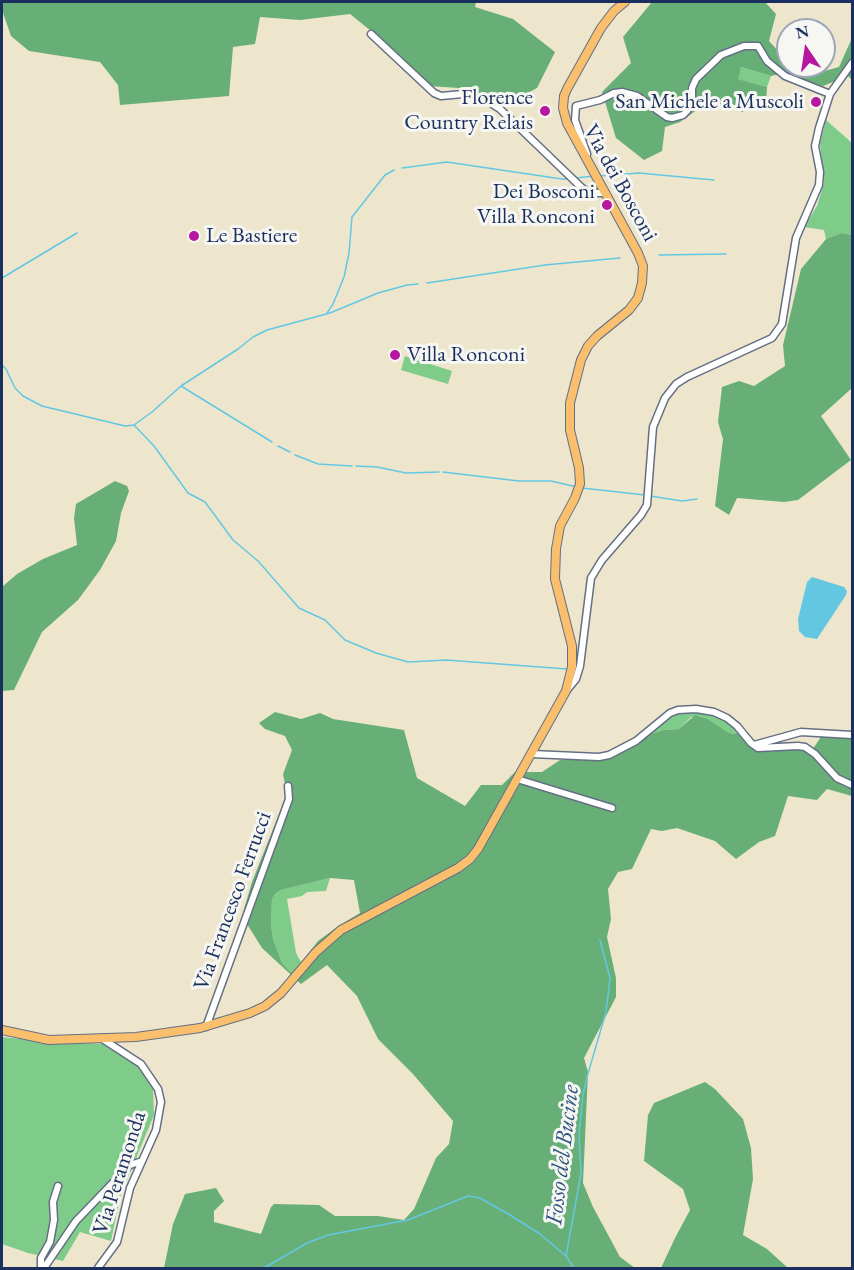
<!DOCTYPE html>
<html>
<head>
<meta charset="utf-8">
<style>
  body { margin:0 }
  #map { position:relative; width:854px; height:1270px; overflow:hidden; background:#ede6cd; font-family:"EB Garamond",serif }
  canvas { display:block }
  .frame { position:absolute; inset:0; border:3px solid #1b2f5e; pointer-events:none }
  .north { position:absolute; left:776px; top:18px; width:60px; height:60px; box-sizing:border-box; background:#f6f6f2; border:2px solid #9ea6b7; border-radius:50%; rotate:347deg; font-size:16px; font-weight:700; line-height:24px; text-align:center; color:#1b2f5e }
  .north::after { content:''; display:block; margin:auto; width:21px; height:27px; background:#b5179e; clip-path:polygon(50% 0,100% 100%,50% 72%,0 100%) }
</style>
</head>
<body>
<div id="map">
<canvas width="854" height="1270"></canvas>
<div class="frame"></div>
<div class="north">N</div>
</div>
<script>
const ctx = document.querySelector('canvas').getContext('2d');
ctx.lineJoin = 'round';
function fillPath(path, color) {
  ctx.fillStyle = color;
  ctx.fill(path, 'evenodd');
}
function toPath(rows) {
  const path = new Path2D();
  for (const r of rows) {
    path.moveTo(r[0], r[1]);
    for (let i = 2; i < r.length; i += 2) path.lineTo(r[i], r[i + 1]);
  }
  return path;
}
function trace(path, color, width, dash) {
  ctx.strokeStyle = color;
  ctx.lineWidth = width;
  ctx.lineCap = dash ? 'butt' : 'round';
  ctx.setLineDash(dash || []);
  ctx.stroke(path);
}
function label(font, color, halo, rows, align = 'center') {
  ctx.font = font + ' "EB Garamond",serif';
  ctx.lineWidth = 6;
  ctx.setLineDash([]);
  ctx.textBaseline = 'middle';
  ctx.strokeStyle = halo;
  ctx.fillStyle = color;
  for (const [text, x, y, turn = 0] of rows) {
    ctx.save();
    ctx.translate(x, y);
    ctx.rotate((+turn || 0) * Math.PI / 180);
    ctx.textAlign = isNaN(turn) ? turn : align;
    if (halo) ctx.strokeText(text, 0, 0);
    ctx.fillText(text, 0, 0);
    ctx.restore();
  }
}
const green = toPath([
  [741,67,771,76,767,87,737,79],
  [826,120,852,143,852,235,841,233,826,239,824,230,804,227,817,206,824,183,820,143],
  [405,356,452,371,448,384,401,370],
  [692,710,709,714,729,722,737,731,736,734,729,733,699,716,691,717,679,729,663,730,645,736,672,715],
  [330,878,326,891,307,892,302,896,287,899,296,953,301,962,291,974,282,963,273,939,271,924,272,899,275,894,281,890],
  [2,1037,47,1042,103,1044,135,1061,153,1087,154,1115,120,1197,111,1241,80,1232,63,1261,28,1253,2,1244]
]);
const forest = toPath([
  [2,2,476,2,475,7,513,19,555,52,537,88,507,104,459,88,428,86,376,35,350,14,300,20,260,17,255,44,233,47,229,96,120,105,118,85,100,62,29,51,11,36,2,10],
  [652,2,765,2,776,14,769,41,780,53,788,57,788,66,800,66,810,75,839,67,852,38,852,80,848,76,823,86,804,82,784,73,771,76,741,67,738,79,767,87,766,103,745,104,743,112,709,101,680,122,665,127,662,151,644,160,616,138,602,92,631,63,623,37],
  [841,233,852,235,852,388,821,416,851,460,798,500,784,502,737,498,729,515,715,506,723,439,718,422,722,387,739,381,754,386,785,366,783,345,801,269,826,239],
  [115,481,127,486,129,491,121,513,116,541,100,570,78,600,42,632,14,690,2,691,2,587,17,574,43,559,77,545,74,518,76,504],
  [275,712,301,719,320,713,333,719,404,730,417,778,465,806,481,785,502,785,515,772,542,772,560,760,608,756,623,751,645,736,663,730,679,729,695,715,707,719,729,733,736,734,737,731,748,745,764,752,800,749,810,753,821,737,852,738,852,796,827,789,817,800,788,796,775,836,759,842,736,859,715,841,677,828,662,831,651,829,632,869,618,872,608,889,611,919,607,937,616,978,616,997,584,1058,588,1072,583,1183,593,1207,620,1257,635,1268,164,1268,173,1224,185,1194,216,1188,224,1201,214,1211,214,1222,261,1234,271,1207,274,1204,319,1205,335,1216,378,1216,404,1220,414,1209,436,1158,449,1144,453,1121,413,1074,378,1039,357,996,327,965,301,984,262,948,242,916,252,882,287,794,283,774,292,750,285,736,265,729,259,723],
  [330,878,354,880,360,913,337,927,318,941,292,974,282,963,273,939,271,924,272,899,275,894,281,890],
  [705,1082,715,1089,743,1119,751,1148,753,1179,743,1235,767,1249,788,1268,661,1268,675,1238,690,1210,683,1189,644,1161,648,1115,654,1103]
]);
const water = toPath([
  [812,577,844,587,847,591,846,595,817,639,805,637,799,631,798,619,807,582]
]);
const stream = toPath([
  [402,168,447,162,562,179,570,179],
  [599,176,639,173,714,180],
  [575,178,594,176],
  [659,255,726,254],
  [2,278,77,233],
  [427,283,545,265,620,258],
  [327,313,333,304,344,277,349,253,352,217,385,175,394,170],
  [2,365,6,369,15,388,23,396,42,406,125,426,134,425,152,412,181,386,238,349,253,337,267,330,330,313,378,293,407,285,418,284],
  [181,386,272,442],
  [134,425,154,446,188,493,205,502,233,540,258,561,299,608,325,620,345,640,376,653,408,662,446,660,567,669],
  [278,446,290,452],
  [295,455,318,464,352,466],
  [356,466,377,467,406,473,439,472],
  [443,472,519,481,551,481,577,487],
  [582,488,645,495],
  [650,496,682,501,697,499],
  [264,1268,307,1243,328,1235,408,1220,468,1196,480,1198,510,1215,540,1234,566,1256],
  [574,1268,566,1256,581,1173,579,1135,583,1094,587,1077,606,1012,610,978,600,940]
]);
const minor = toPath([
  [371,34,434,93,441,96,463,94,486,100,500,109,582,188,590,193,604,193],
  [587,154,575,120,576,106,600,100,614,93,622,92,637,96,667,117,672,118,683,115,687,111,692,100,692,88,696,79,721,55,744,46,758,46,767,61,785,76,830,94],
  [566,691,576,679,580,666,591,578,602,560,641,515,647,505,653,427,665,398,676,384,687,377,772,338,782,324,796,238,819,185,820,172,815,146,819,128,830,94,852,63],
  [754,745,801,732,852,735],
  [532,754,599,757,609,755,636,741,670,713,678,710,696,709,714,712,727,718,737,726,751,743,758,748,798,746,805,747,815,754,837,778,852,785],
  [517,779,612,808],
  [206,1027,289,799,288,786],
  [41,1268,41,1258,50,1242,54,1220,53,1202,58,1186],
  [44,1268,76,1221,130,1165,142,1161],
  [98,1268,117,1242,130,1188,156,1130,161,1102,158,1089,141,1064,101,1038]
]);
const major = toPath([
  [2,1030,49,1040,136,1037,200,1028,250,1013,265,1006,281,993,316,952,341,930,458,868,470,859,478,849,566,691,572,667,572,646,555,579,556,549,560,526,575,498,580,484,579,468,570,430,570,403,581,360,588,346,597,336,629,310,638,298,642,283,643,266,638,253,567,123,563,108,564,96,567,89,601,28,614,11,625,2]
]);
const markers = [
  [816,102,6,"#b5179e"],
  [545,111,6,"#b5179e"],
  [607,205,6,"#b5179e"],
  [194,236,6,"#b5179e"],
  [395,355,6,"#b5179e"]
];
const poiNames = [
  ["Florence",533,98],
  ["Country Relais",533,123],
  ["San Michele a Muscoli",804,102],
  ["Dei Bosconi",595,192],
  ["Villa Ronconi",595,217],
  ["Le Bastiere",206,236,"left"],
  ["Villa Ronconi",407,355,"left"]
];
const streetNames = [
  ["Via dei Bosconi",620,183,61],
  ["Via Francesco Ferrucci",233,901,-70],
  ["Via Peramonda",120,1173,-72]
];
const waterNames = [
  ["Fosso del Bucine",563,1155,-83]
];
fillPath(green, '#7fcb8a');
fillPath(forest, '#67af76');
fillPath(water, '#64c7e2');
trace(stream, '#64c7e2', 1.5);
trace(minor, '#646f85', 9);
trace(major, '#646f85', 10);
trace(minor, '#fff', 6);
trace(major, '#f9bf6d', 8);
for (const [x, y, r, color] of markers) {
  const dot = new Path2D();
  dot.arc(x, y, r, 0, 2 * Math.PI);
  ctx.fillStyle = color;
  ctx.fill(dot);
  trace(dot, '#f6f6f2', 2);
}
label('22px', '#1b2f5e', '#f6f6f2', poiNames, 'right');
label('22px', '#1b2f5e', '#f6f6f2', streetNames);
label('italic 24px', '#2d557f', '#f6f6f2', waterNames);
</script>
</body>
</html>
